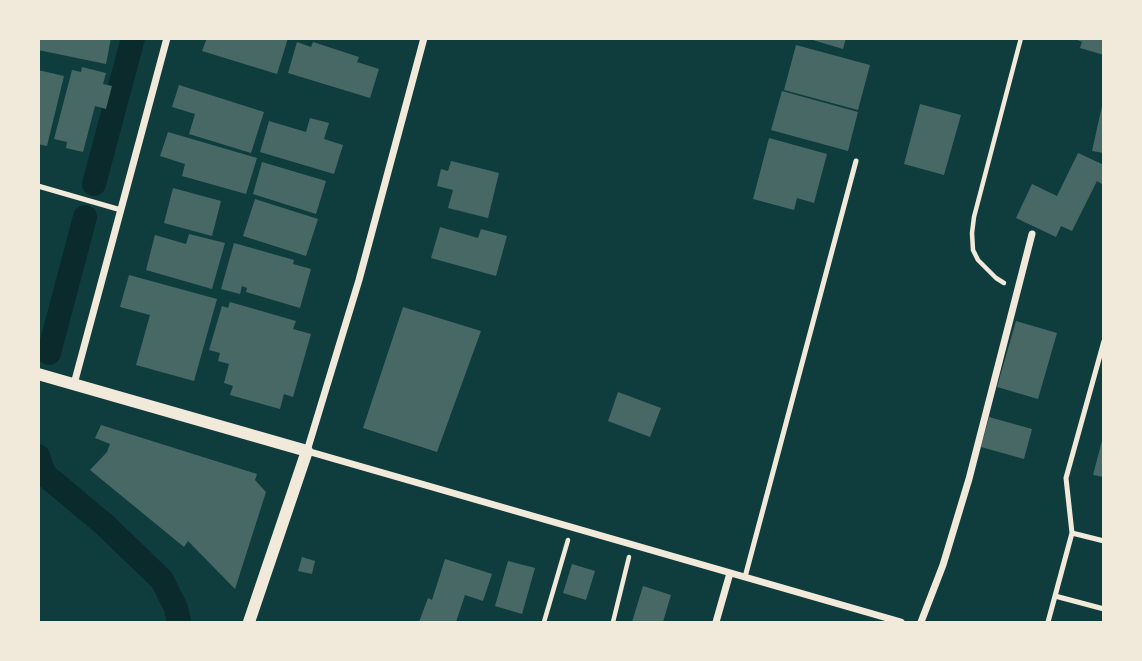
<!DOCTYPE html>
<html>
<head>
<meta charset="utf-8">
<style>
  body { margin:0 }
  #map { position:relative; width:1142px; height:661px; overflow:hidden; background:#0f3d3e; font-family:"IBM Plex Serif",serif }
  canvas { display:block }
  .frame { position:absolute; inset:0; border:40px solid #f1e9da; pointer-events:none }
</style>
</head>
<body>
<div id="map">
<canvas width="1142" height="661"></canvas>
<div class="frame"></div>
</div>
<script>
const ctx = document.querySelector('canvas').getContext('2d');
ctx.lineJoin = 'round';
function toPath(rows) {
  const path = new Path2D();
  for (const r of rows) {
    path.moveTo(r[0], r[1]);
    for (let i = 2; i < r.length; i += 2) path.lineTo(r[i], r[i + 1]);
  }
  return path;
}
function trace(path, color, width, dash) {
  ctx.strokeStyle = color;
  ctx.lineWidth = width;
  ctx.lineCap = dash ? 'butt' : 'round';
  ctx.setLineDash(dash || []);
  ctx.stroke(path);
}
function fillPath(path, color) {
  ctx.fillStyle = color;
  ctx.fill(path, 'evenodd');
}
const canal = toPath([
  [94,184,133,38],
  [49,353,85,217],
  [38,456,44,474,105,525,162,580,176,608,179,622]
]);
const building = toPath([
  [38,38,111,38,106,64,38,50],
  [207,38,288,38,277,74,202,51],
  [806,38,846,38,843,49],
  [1072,38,1104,38,1104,55,1080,48,1082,42],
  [297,42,311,47,313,42,359,57,357,62,379,69,370,98,288,73],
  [796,45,870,65,858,110,784,90],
  [82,67,106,73,103,84,112,86,106,109,95,106,83,152,66,148,67,142,54,139,72,70,81,72],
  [38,70,64,76,47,146,38,144],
  [179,85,264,112,251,153,189,134,195,114,172,107],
  [782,91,858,112,848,151,771,130],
  [920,104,961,115,944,175,904,164],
  [1102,106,1104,106,1104,153,1092,151],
  [310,118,329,123,324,139,343,145,334,174,260,152,269,121,306,132],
  [168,132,257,158,246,194,182,176,185,164,160,156],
  [769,138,827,154,814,203,797,198,794,210,753,199],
  [1078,153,1104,165,1104,180,1102,184,1097,181,1072,231,1061,226,1056,237,1016,218,1032,184,1057,196],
  [451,161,499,173,488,218,448,208,453,190,437,186,441,169,448,171],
  [262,162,326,181,316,214,253,194],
  [173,188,221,201,212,236,164,223],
  [255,199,318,219,306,256,243,236],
  [440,227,478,238,481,229,507,236,496,276,431,258],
  [189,234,225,243,212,289,146,270,155,235,186,244],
  [234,243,294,260,293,264,311,269,300,308,246,292,247,288,242,286,240,294,221,289],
  [129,275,217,299,194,381,136,365,150,315,120,307],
  [230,302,296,321,293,329,311,334,293,397,284,394,280,409,230,395,233,386,224,383,229,364,218,361,220,353,209,350,222,306,228,308],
  [403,307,481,331,437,452,363,428],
  [1016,321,1057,333,1038,399,997,387],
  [618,392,661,408,650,437,608,421],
  [989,417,1032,429,1024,459,981,447],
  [101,425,257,474,255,480,266,492,235,589,188,541,184,547,90,470,107,452,110,444,95,438],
  [1103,437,1104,437,1104,477,1093,475],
  [302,557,315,561,312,574,298,571],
  [445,559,492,574,483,601,465,595,456,622,419,622,428,598,432,600],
  [508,561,535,568,522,614,495,606],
  [572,564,595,571,586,600,563,593],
  [643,586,671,595,663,622,632,622]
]);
const path = toPath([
  [1004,283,996,278,978,260,973,250,972,233,974,217,1021,38],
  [544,622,568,540],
  [613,622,629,557]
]);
const service = toPath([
  [38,186,121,210],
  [1072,533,1104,541],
  [745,577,856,161],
  [1055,596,1104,609],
  [1048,622,1072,533,1066,478,1104,341]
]);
const minor = toPath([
  [424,38,359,280,307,451,901,622],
  [74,384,167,38],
  [716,622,730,573],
  [921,622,943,565,969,479,1032,234]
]);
const tertiary = toPath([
  [38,374,307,451,249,622]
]);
trace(canal, '#0a2a2b', 24);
fillPath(building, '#486865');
trace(path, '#f1e9da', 4.5);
trace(service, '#f1e9da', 5);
trace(minor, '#f1e9da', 7);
trace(tertiary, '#f1e9da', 12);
</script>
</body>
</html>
